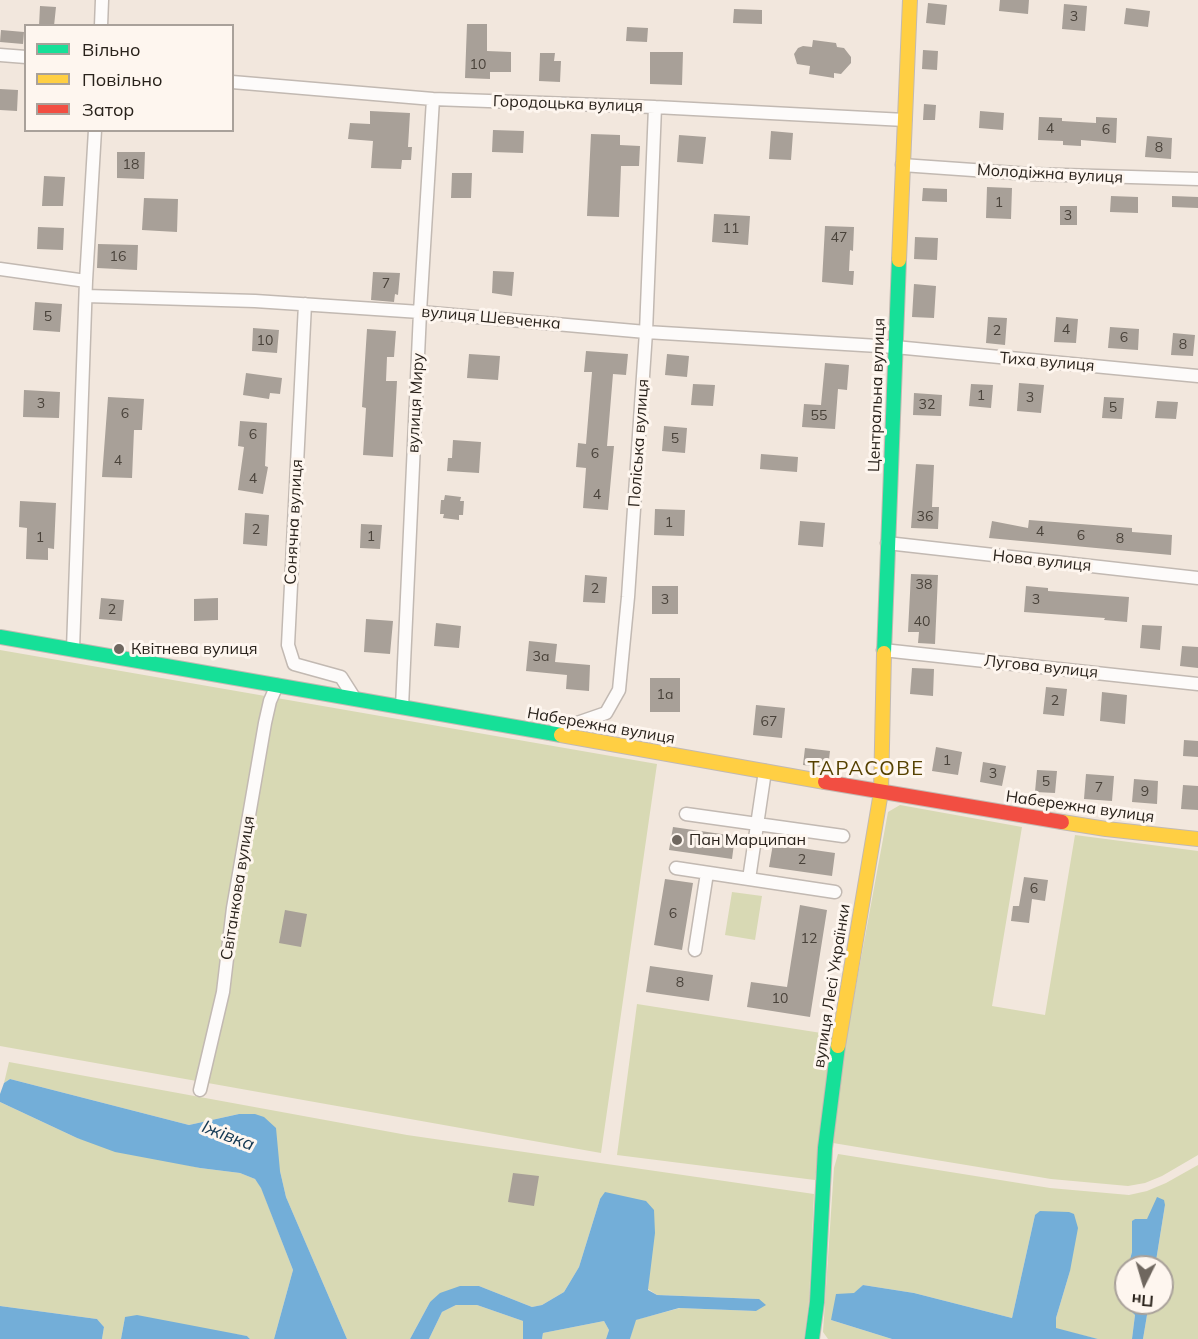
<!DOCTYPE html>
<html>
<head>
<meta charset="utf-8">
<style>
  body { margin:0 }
  #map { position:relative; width:1198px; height:1339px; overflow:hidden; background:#f2e7dd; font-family:Mulish,sans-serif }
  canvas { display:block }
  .legend { position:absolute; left:24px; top:24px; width:210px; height:108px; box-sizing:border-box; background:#fef6ef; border:2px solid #a9a19a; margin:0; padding:8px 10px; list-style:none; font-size:18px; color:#29221b }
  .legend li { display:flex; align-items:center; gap:12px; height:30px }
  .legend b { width:30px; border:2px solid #a9a19a }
  .north { position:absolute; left:1114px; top:1255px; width:60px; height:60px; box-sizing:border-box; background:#fef6ef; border:2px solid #a9a19a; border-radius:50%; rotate:185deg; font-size:16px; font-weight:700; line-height:24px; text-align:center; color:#29221b }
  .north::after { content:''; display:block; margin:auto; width:21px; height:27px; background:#6f675f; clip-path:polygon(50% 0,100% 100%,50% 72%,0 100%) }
</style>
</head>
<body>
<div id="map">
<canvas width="1198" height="1339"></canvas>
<ul class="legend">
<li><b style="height:8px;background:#16e098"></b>Вільно</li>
<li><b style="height:8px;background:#ffcf43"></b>Повільно</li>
<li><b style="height:8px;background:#f24e42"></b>Затор</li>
</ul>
<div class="north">Пн</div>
</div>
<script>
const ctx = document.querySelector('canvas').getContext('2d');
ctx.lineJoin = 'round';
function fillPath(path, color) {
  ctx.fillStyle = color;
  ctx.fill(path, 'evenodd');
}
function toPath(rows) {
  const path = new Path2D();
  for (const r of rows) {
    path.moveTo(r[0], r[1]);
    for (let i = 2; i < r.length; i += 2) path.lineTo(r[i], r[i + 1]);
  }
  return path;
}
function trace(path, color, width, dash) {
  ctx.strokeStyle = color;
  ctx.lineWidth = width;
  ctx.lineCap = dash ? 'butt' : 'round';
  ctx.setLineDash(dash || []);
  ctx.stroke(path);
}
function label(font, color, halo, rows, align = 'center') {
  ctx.font = font + ' Mulish,sans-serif';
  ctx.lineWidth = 6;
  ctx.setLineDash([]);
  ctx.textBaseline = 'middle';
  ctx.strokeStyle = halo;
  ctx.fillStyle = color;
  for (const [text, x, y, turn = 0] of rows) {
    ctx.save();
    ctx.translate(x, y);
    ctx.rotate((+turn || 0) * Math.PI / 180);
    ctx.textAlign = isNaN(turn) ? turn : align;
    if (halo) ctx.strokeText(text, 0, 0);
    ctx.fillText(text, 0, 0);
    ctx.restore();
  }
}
const green = toPath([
  [0,650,657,764,601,1153,0,1046],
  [900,805,1022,827,992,1006,1045,1015,1075,835,1198,851,1198,1155,1162,1176,1145,1183,1128,1186,1051,1179,833,1143,846,1040,888,812],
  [732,892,762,896,755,940,725,935],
  [637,1004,834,1035,815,1180,617,1155],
  [9,1062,407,1135,814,1194,809,1301,804,1339,630,1339,635,1320,680,1308,756,1311,759,1299,657,1295,648,1289,649,1278,600,1199,579,1267,564,1292,542,1305,532,1307,479,1286,430,1302,410,1339,347,1339,286,1197,280,1171,239,1114,189,1125,10,1079,4,1083],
  [0,1102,77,1138,200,1168,240,1173,255,1179,261,1187,293,1270,274,1339,250,1339,247,1336,125,1317,121,1339,102,1339,104,1327,97,1319,0,1306],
  [838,1154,1050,1188,1129,1195,1147,1191,1166,1183,1198,1165,1198,1339,1143,1339,1149,1303,1162,1303,1162,1267,1155,1267,1165,1205,1147,1219,1135,1219,1132,1222,1132,1252,1128,1267,1126,1267,1126,1276,1120,1300,1135,1315,1132,1339,1098,1339,1056,1329,1056,1318,1070,1271,1035,1215,1012,1318,914,1293,863,1285,831,1320,892,1339,828,1339,823,1332,834,1168],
  [456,1305,477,1305,523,1321,523,1339,429,1339,442,1312],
  [604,1321,609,1330,606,1339,542,1339,543,1333]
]);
const water = toPath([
  [10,1079,189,1125,239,1114,255,1114,264,1117,276,1128,280,1171,286,1197,347,1339,274,1339,293,1270,261,1188,255,1179,240,1173,200,1168,115,1152,77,1138,0,1102,0,1094,4,1083],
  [605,1192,646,1201,654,1210,655,1233,648,1290,657,1295,759,1299,766,1305,756,1311,679,1308,636,1320,630,1339,606,1339,609,1330,604,1321,543,1333,542,1339,523,1339,523,1321,477,1305,456,1305,442,1312,429,1339,410,1339,430,1302,440,1293,460,1286,479,1286,532,1307,542,1305,564,1292,579,1267,600,1199],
  [1157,1197,1164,1200,1165,1205,1155,1267,1128,1267,1132,1252,1132,1221,1135,1219,1147,1219],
  [1040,1211,1069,1212,1074,1214,1078,1228,1070,1271,1056,1318,1056,1328,1098,1339,892,1339,831,1320,836,1294,854,1293,863,1285,914,1293,1012,1318,1035,1215],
  [1126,1276,1126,1303,1149,1303,1143,1339,1132,1339,1135,1315,1120,1300],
  [0,1306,97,1319,104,1327,102,1339,0,1339],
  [137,1315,247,1336,250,1339,121,1339,125,1317]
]);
const building = toPath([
  [1000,0,1029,0,1028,14,999,11],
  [928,3,947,5,945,25,926,23],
  [1064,4,1087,6,1085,31,1062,29],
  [40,6,56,7,54,26,39,26],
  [1126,8,1150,11,1148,27,1124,24],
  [734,9,762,10,762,24,733,23],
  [467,24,487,24,487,51,511,52,511,72,490,72,490,79,465,78],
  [627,27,648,28,647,42,626,41],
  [1,30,24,32,23,44,0,42],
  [813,40,836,43,837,47,844,48,851,57,851,63,841,74,834,73,834,78,809,74,810,66,797,64,794,54,798,48,803,46,812,47],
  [923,50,938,51,937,70,922,69],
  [650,52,683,52,682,85,650,84],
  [540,53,555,53,554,61,561,61,560,82,539,81],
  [0,89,18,90,17,111,0,110],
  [924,104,936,105,935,120,923,120],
  [370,111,410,113,408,147,412,147,411,160,402,160,401,169,371,168,373,141,348,139,350,123,370,124],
  [980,111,1004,113,1003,130,979,128],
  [1039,117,1062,118,1062,121,1096,123,1096,117,1117,118,1116,143,1081,140,1081,146,1063,145,1063,141,1038,140],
  [493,130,524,131,523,153,492,152],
  [771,131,793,133,791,160,769,159],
  [591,134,620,135,620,145,640,146,639,166,621,166,619,217,587,216],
  [679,135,706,137,703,164,677,162],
  [1147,136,1172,138,1171,159,1145,157],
  [117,152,145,152,144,179,117,178],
  [452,173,472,173,471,198,451,198],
  [44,176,65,177,63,206,42,206],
  [987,187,1012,188,1011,219,986,218],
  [923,188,947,189,947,202,922,201],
  [1111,196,1138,197,1138,213,1110,212],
  [1172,196,1198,197,1198,208,1172,207],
  [144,198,178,199,177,232,142,230],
  [1060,206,1077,206,1077,225,1060,225],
  [714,214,750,216,748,245,712,242],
  [825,226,854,227,853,251,850,250,849,271,854,271,853,285,822,282],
  [38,227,64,228,63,250,37,249],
  [915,237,938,238,937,260,914,259],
  [98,244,138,245,137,270,97,268],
  [493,271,514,272,512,296,492,293],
  [373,272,400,273,398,295,395,294,394,302,371,300],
  [914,284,936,286,934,318,912,317],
  [35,302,62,304,60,332,33,330],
  [988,317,1007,318,1005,345,986,343],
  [1056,317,1078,319,1076,343,1054,342],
  [1110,327,1139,329,1138,350,1108,348],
  [253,328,279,330,277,353,252,351],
  [367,329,396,331,394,357,387,357,386,381,397,381,393,457,363,455,366,408,362,407],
  [1173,333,1195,335,1193,356,1171,355],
  [586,351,628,354,626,375,613,374,607,446,614,446,608,510,583,508,586,468,576,467,578,443,586,444,592,372,584,372],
  [469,354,500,356,498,380,467,378],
  [667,354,689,356,687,377,665,375],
  [825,363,849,365,847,390,838,389,835,429,802,427,804,404,821,405],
  [246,373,282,378,280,394,270,393,269,399,243,395],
  [1019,383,1044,385,1041,413,1017,411],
  [693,384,715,385,713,406,691,405],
  [971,384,993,385,991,408,969,406],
  [24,390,60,392,59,418,23,417],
  [914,393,942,395,941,416,913,415],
  [108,397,144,399,142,430,134,430,132,478,102,477],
  [1104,397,1124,398,1122,419,1102,418],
  [1157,401,1178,402,1176,419,1155,418],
  [240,421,267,423,265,466,268,467,263,494,238,490,244,447,238,446],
  [664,426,687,428,685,453,662,451],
  [453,440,481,442,479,473,447,471,448,458,452,458],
  [761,454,798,457,797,472,760,469],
  [916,464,934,465,932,507,939,507,938,529,911,528],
  [445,495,461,497,460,501,464,501,463,515,459,515,459,520,443,518,444,514,440,514,441,500,444,500],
  [20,501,56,503,54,549,48,548,48,560,26,559,27,528,19,527],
  [655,509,685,510,684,536,654,535],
  [245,513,269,515,267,546,243,544],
  [1029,520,1132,528,1132,532,1172,535,1171,555,989,538,992,521,1028,528],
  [800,521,825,523,823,547,798,545],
  [361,524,382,525,380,549,360,548],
  [911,574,938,575,935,644,918,643,919,632,908,632],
  [585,575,607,577,605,603,583,602],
  [652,586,678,586,678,614,652,614],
  [1026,586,1048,588,1048,591,1129,597,1127,622,1104,620,1105,618,1024,612],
  [101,598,124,600,122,621,99,619],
  [218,598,218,620,194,621,194,599],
  [366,619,393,621,390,654,364,652],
  [436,623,461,626,459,648,434,646],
  [1142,625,1162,626,1160,650,1140,648],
  [529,641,557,644,555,662,590,665,589,691,566,689,567,675,526,671],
  [1182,646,1198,647,1198,668,1180,666],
  [912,668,934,669,933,696,910,694],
  [650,678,680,678,680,712,650,712],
  [1046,687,1067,689,1064,716,1043,714],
  [1102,692,1127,695,1125,724,1100,721],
  [756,705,785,708,782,738,753,735],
  [1184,740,1198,741,1198,757,1183,756],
  [936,747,962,752,958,775,932,771],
  [805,748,830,751,828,768,803,765],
  [983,762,1006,766,1002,786,980,782],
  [1037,770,1057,771,1055,793,1035,792],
  [1086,774,1114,776,1112,801,1084,799],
  [1134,779,1158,781,1157,804,1132,802],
  [1183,785,1198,786,1198,810,1181,809],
  [673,827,735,836,732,859,669,850],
  [773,844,835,853,832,876,769,867],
  [1024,877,1048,880,1045,901,1032,899,1029,923,1011,921,1013,906,1019,906],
  [665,879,693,883,682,950,654,945],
  [800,905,827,910,810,1017,747,1007,751,982,787,987],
  [285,910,307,914,301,947,279,943],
  [650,966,713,975,709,1001,646,992],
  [513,1173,539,1176,534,1206,508,1202]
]);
const street = toPath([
  [101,26,102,0],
  [0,55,26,57],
  [232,82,433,99,655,107,905,120],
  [902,165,1030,174,1198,179],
  [0,269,86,281],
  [86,296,255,301,420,312,646,332,895,347,1198,376],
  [305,304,288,645,294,664,341,677,355,699],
  [887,543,1198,578],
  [73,649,86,281,95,130],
  [883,650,1198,684],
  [402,707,420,312,433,99],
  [548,733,606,713,619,690,628,597,646,332,655,107],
  [686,814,843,836],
  [676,868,835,892],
  [749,879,765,771],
  [695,950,707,873],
  [200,1090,223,992,233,908,265,723,270,701,277,685]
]);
const fast = toPath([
  [0,637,561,735],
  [884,653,899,260],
  [812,1339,817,1302,825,1148,838,1046]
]);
const slow = toPath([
  [899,260,910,0],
  [561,735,825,782],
  [1062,822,1106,829,1198,839],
  [838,1046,881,792,884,653]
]);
const jam = toPath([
  [825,782,1062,822]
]);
const markers = [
  [119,649,6,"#6f675f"],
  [677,840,6,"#6f675f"]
];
const numberNames = [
  ["3",1074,17],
  ["10",478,65],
  ["4",1050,129],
  ["6",1106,130],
  ["8",1159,148],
  ["18",131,165],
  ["1",999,203],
  ["3",1068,216],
  ["11",731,229],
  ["47",839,238],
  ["16",118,257],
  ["7",386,284],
  ["5",48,317],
  ["4",1066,330],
  ["2",997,331],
  ["6",1124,338],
  ["10",265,341],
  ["8",1183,345],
  ["1",981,396],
  ["3",1030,398],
  ["3",41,404],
  ["32",927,405],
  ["5",1113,408],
  ["6",125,414],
  ["55",819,416],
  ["6",253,435],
  ["5",675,439],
  ["6",595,454],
  ["4",118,461],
  ["4",253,479],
  ["4",597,495],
  ["36",925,517],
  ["1",669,523],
  ["2",256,530],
  ["4",1040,532],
  ["6",1081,536],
  ["1",371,537],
  ["1",40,538],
  ["8",1120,539],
  ["38",924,585],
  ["2",595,589],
  ["3",665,600],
  ["3",1036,600],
  ["2",112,610],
  ["40",922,622],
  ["3а",541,657],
  ["1а",665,695],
  ["2",1055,701],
  ["67",769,722],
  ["1",947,761],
  ["3",993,774],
  ["5",1046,782],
  ["7",1099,788],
  ["9",1145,792],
  ["2",802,860],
  ["6",1034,889],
  ["6",673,914],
  ["12",809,939],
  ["8",680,983],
  ["10",780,999]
];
const streetNames = [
  ["Городоцька вулиця",568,104,2],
  ["Молодіжна вулиця",1050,174,3],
  ["вулиця Шевченка",491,318,5],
  ["Тиха вулиця",1047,362,5],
  ["Центральна вулиця",877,395,-88],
  ["вулиця Миру",416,403,-87],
  ["Поліська вулиця",639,443,-86],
  ["Сонячна вулиця",294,522,-87],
  ["Нова вулиця",1042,561,6],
  ["Лугова вулиця",1041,667,6],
  ["Набережна вулиця",601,726,10],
  ["Набережна вулиця",1080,807,8],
  ["Світанкова вулиця",238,888,-81],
  ["вулиця Лесі Українки",832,986,-81]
];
const poiNames = [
  ["Квітнева вулиця",131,649],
  ["Пан Марципан",689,840]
];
const waterNames = [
  ["Іжівка",228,1136,21]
];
const quarterNames = [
  ["ТАРАСОВЕ",866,769]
];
fillPath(green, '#d8d9b4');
fillPath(water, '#73aed8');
fillPath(building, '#a8a098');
trace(street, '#c2b9b2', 15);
trace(fast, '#c2b9b2', 16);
trace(slow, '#c2b9b2', 16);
trace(jam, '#c2b9b2', 16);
trace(street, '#fdfbfa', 12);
trace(fast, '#16e098', 14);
trace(slow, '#ffcf43', 14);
trace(jam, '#f24e42', 14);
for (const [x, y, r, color] of markers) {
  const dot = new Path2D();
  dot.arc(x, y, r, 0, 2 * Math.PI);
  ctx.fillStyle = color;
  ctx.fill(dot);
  trace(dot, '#fef6ef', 2);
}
label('14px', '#49423a', null, numberNames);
label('16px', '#29221b', '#fef6ef', streetNames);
label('16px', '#29221b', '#fef6ef', poiNames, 'left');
label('italic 18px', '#123752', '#fef6ef', waterNames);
ctx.letterSpacing = '1.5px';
label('20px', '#564100', '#fef6ef', quarterNames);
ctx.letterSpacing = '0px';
</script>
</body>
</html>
